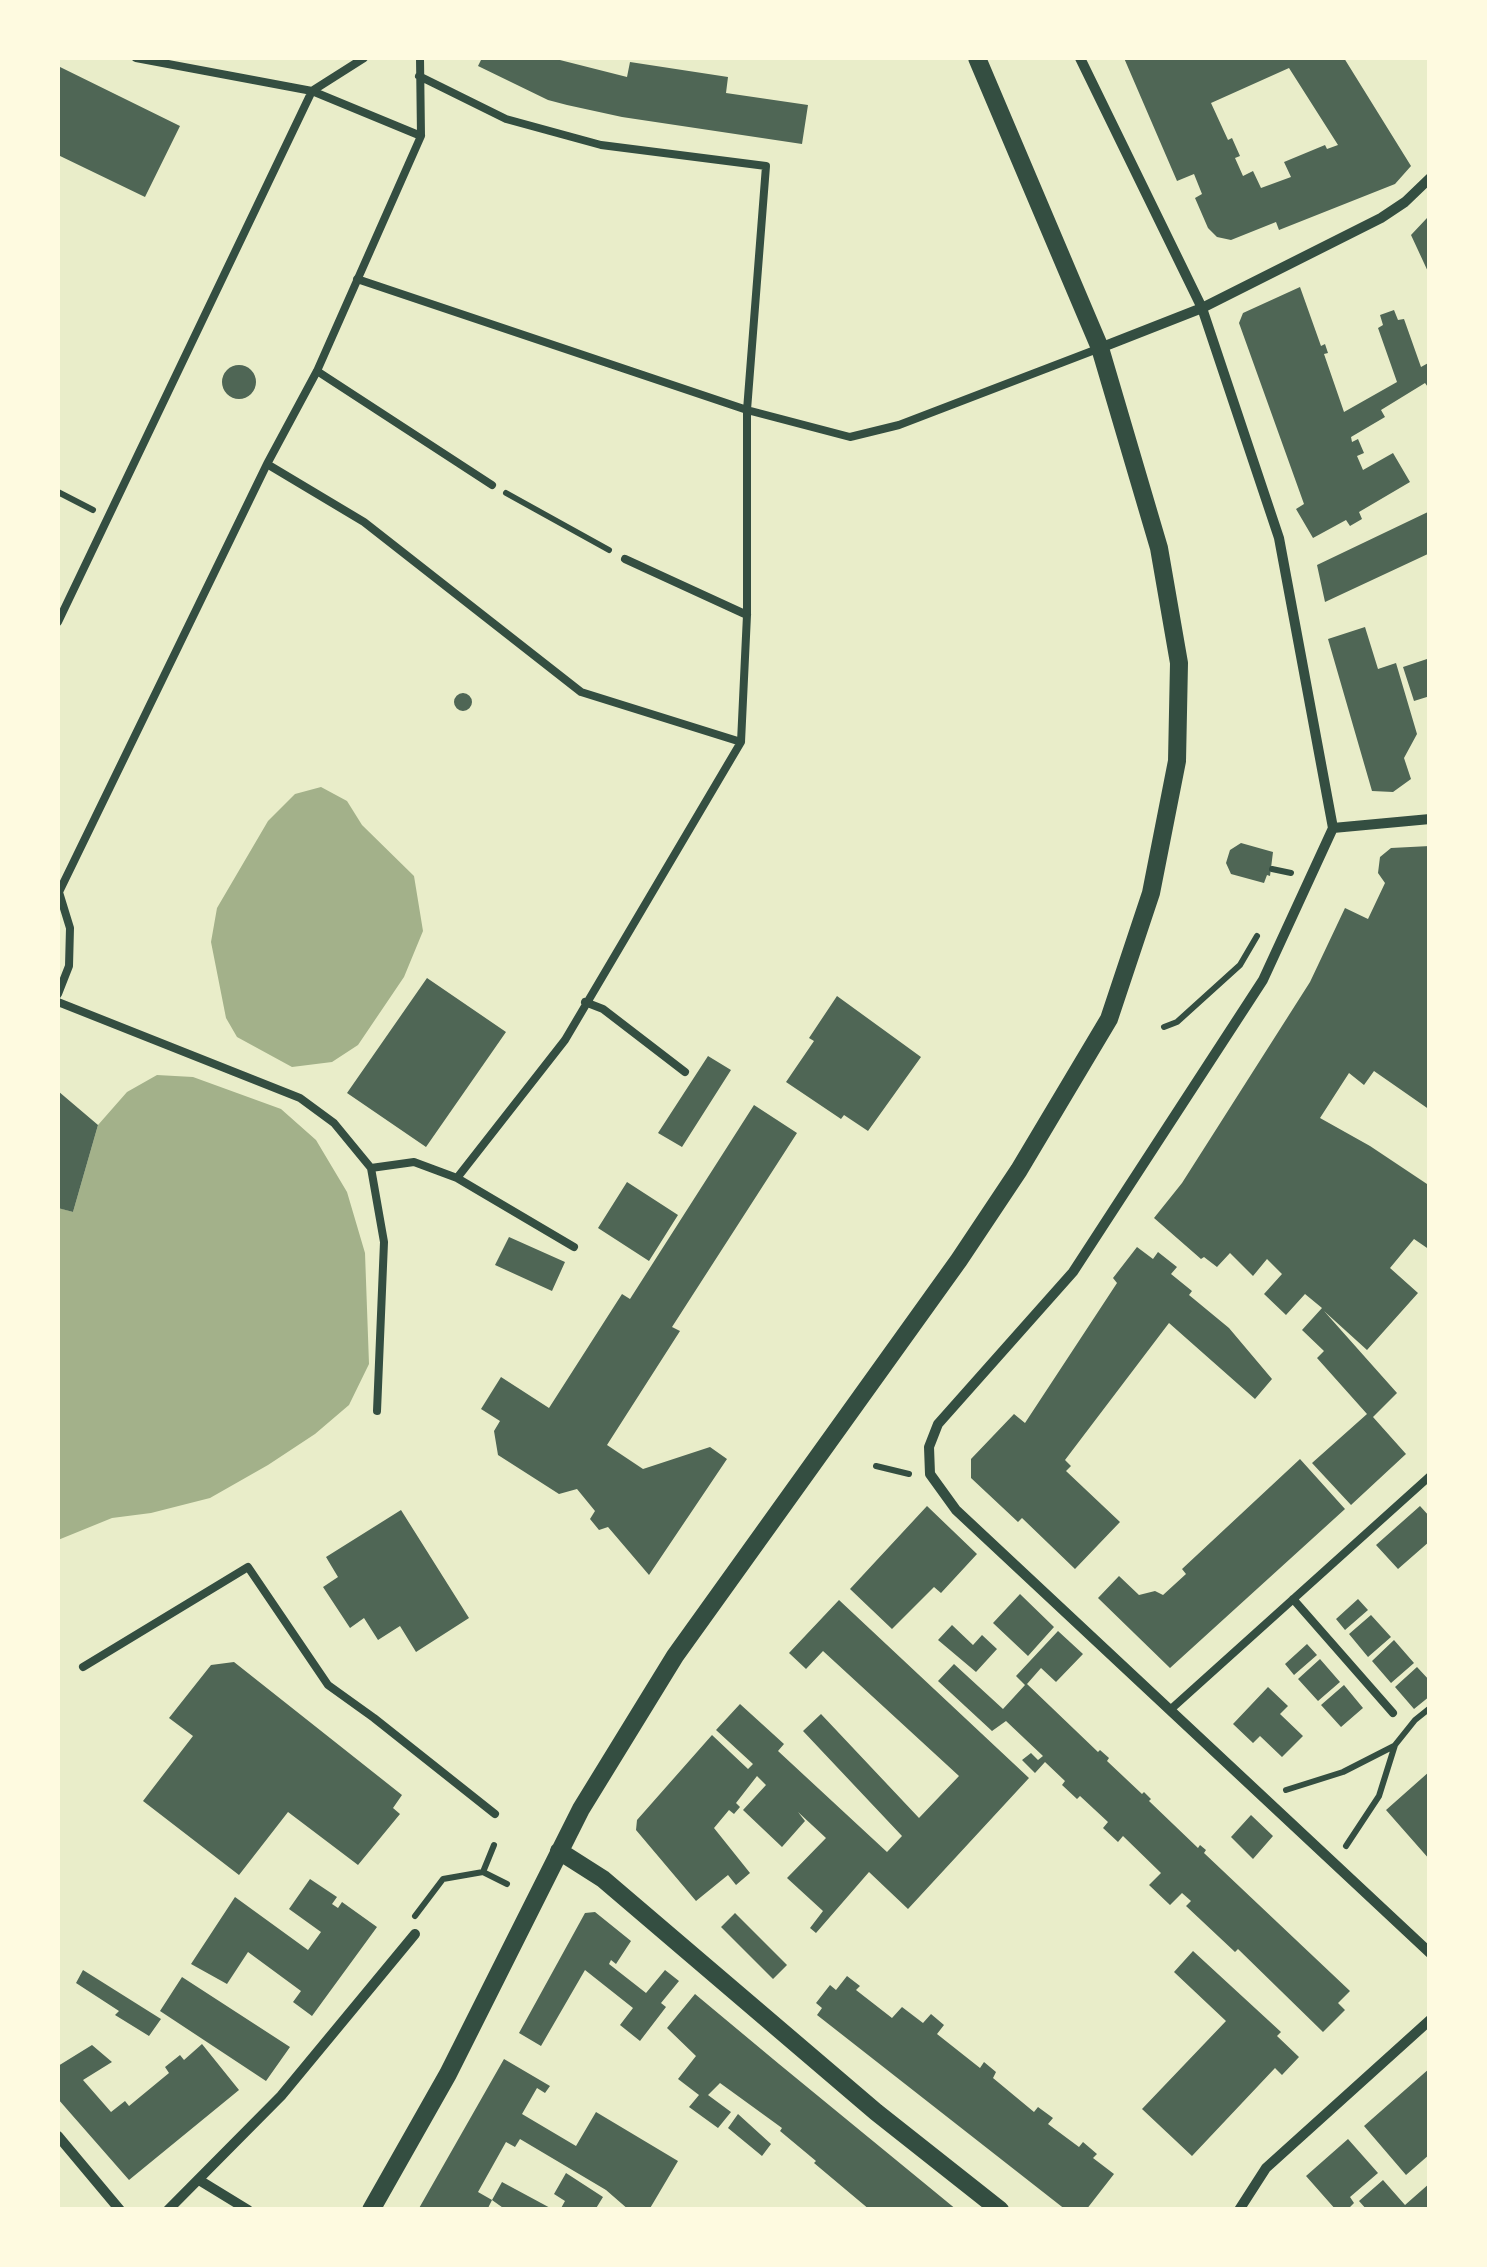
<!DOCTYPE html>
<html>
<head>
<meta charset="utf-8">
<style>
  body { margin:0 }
  #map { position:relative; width:1487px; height:2267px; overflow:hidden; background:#e9edc9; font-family:Jost,sans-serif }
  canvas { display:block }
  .frame { position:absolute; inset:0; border:60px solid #fefae0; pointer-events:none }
</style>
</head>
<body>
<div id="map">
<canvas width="1487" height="2267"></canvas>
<div class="frame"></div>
</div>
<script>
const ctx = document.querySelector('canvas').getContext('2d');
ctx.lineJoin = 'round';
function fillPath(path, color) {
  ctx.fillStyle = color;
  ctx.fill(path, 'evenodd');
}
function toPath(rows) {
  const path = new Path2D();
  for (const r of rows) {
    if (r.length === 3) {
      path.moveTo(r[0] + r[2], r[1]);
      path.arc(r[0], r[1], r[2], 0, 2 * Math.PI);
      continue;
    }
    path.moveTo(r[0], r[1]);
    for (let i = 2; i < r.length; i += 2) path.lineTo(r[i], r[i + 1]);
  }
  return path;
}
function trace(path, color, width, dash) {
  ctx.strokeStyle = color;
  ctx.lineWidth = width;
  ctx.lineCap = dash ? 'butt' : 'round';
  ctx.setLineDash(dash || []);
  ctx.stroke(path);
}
const water = toPath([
  [321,787,347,801,362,825,414,876,423,931,404,977,358,1045,332,1062,292,1067,237,1037,226,1018,211,942,217,908,268,821,295,794],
  [157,1075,193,1077,281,1109,316,1140,347,1192,365,1253,369,1364,349,1405,315,1434,268,1465,210,1498,151,1513,112,1518,58,1540,58,1211,59,1208,73,1212,98,1125,127,1092]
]);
const building = toPath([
  [482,58,552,58,627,77,630,62,728,77,726,93,808,105,802,144,622,117,567,105,548,100,478,66],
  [1124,58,1344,58,1411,166,1395,184,1279,230,1276,222,1231,240,1217,237,1208,228,1195,198,1202,194,1194,174,1177,181],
  [1289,68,1338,145,1327,149,1325,145,1284,162,1291,177,1261,188,1253,171,1243,176,1235,158,1240,156,1232,138,1228,140,1211,103],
  [58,66,180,126,145,197,58,155],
  [1427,218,1430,221,1430,276,1411,235],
  [1300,287,1321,346,1325,344,1328,353,1324,354,1344,412,1397,382,1378,328,1383,325,1380,315,1394,310,1398,320,1404,319,1421,367,1430,362,1430,390,1425,383,1381,410,1385,417,1351,437,1352,442,1358,439,1364,453,1357,456,1363,470,1393,453,1410,482,1359,512,1362,519,1350,526,1346,520,1313,538,1296,509,1304,504,1239,323,1243,313],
  [239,382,17],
  [1430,511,1430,553,1325,602,1317,565],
  [1365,627,1378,669,1396,663,1417,734,1404,758,1411,779,1393,792,1372,791,1328,639],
  [1430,658,1430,696,1414,701,1403,667],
  [463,702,9],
  [1241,843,1273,852,1270,876,1267,875,1264,883,1231,874,1226,863,1230,850],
  [1430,846,1430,1110,1374,1071,1364,1085,1349,1073,1320,1118,1370,1146,1430,1186,1430,1250,1414,1239,1390,1268,1418,1293,1367,1350,1324,1311,1397,1393,1373,1417,1406,1454,1351,1505,1312,1463,1367,1414,1317,1358,1324,1351,1302,1330,1322,1308,1305,1294,1286,1315,1264,1294,1282,1274,1267,1259,1253,1276,1230,1253,1217,1267,1204,1257,1201,1259,1154,1218,1182,1183,1310,982,1345,908,1368,919,1385,883,1378,873,1380,857,1391,848],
  [427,978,506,1032,426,1147,347,1093],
  [837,996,921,1057,868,1131,844,1115,841,1119,786,1082,814,1041,809,1038],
  [708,1056,731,1070,682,1147,658,1133],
  [58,1091,98,1125,73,1212,58,1208],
  [754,1105,797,1133,672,1327,680,1331,607,1445,643,1469,710,1447,727,1459,649,1575,608,1527,599,1530,590,1519,595,1511,577,1489,559,1494,498,1455,494,1431,500,1421,481,1409,501,1377,549,1408,622,1294,630,1299],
  [627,1182,678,1215,649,1261,598,1228],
  [509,1237,565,1262,552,1291,495,1265],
  [1137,1247,1153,1259,1158,1252,1177,1267,1171,1274,1192,1291,1189,1295,1229,1328,1272,1379,1255,1399,1169,1323,1065,1460,1071,1466,1066,1471,1120,1522,1075,1569,1022,1518,1018,1522,971,1478,971,1459,1014,1414,1025,1423,1117,1283,1113,1278],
  [1300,1459,1345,1509,1170,1668,1098,1598,1119,1576,1139,1595,1155,1591,1163,1595,1186,1574,1182,1569],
  [927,1506,977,1554,941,1593,934,1587,892,1629,850,1589],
  [1420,1506,1430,1517,1430,1541,1398,1569,1376,1545],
  [401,1510,469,1618,416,1652,400,1626,378,1640,364,1618,350,1628,323,1587,338,1577,326,1557],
  [1020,1594,1054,1627,1028,1656,993,1623],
  [1358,1599,1368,1610,1345,1630,1336,1619],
  [839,1600,1029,1778,908,1909,869,1872,816,1933,810,1928,823,1911,787,1878,826,1838,798,1812,805,1821,782,1847,743,1810,766,1785,757,1776,736,1803,740,1807,734,1814,729,1810,714,1828,750,1873,736,1885,728,1875,696,1901,636,1830,637,1820,712,1735,748,1769,753,1764,716,1730,740,1704,784,1744,778,1751,887,1852,902,1836,803,1731,821,1714,919,1818,959,1776,823,1651,806,1669,789,1653],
  [1371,1615,1391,1637,1368,1657,1349,1634],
  [952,1625,973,1645,982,1635,997,1649,976,1672,938,1640],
  [1058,1631,1083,1654,1056,1682,1041,1668,1027,1684,1098,1752,1100,1750,1109,1758,1107,1761,1142,1794,1144,1792,1151,1799,1149,1801,1198,1848,1200,1845,1206,1850,1204,1853,1350,1991,1338,2003,1345,2010,1323,2032,1238,1949,1235,1952,1186,1906,1191,1901,1182,1893,1170,1905,1149,1885,1161,1873,1123,1836,1118,1842,1103,1828,1108,1822,1080,1796,1077,1799,1062,1785,1065,1781,1045,1762,1035,1773,1022,1760,1031,1753,1038,1760,1043,1756,1006,1721,992,1731,938,1681,954,1664,1003,1709,1025,1685,1016,1676],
  [1394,1640,1414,1663,1391,1683,1372,1661],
  [1307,1644,1317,1655,1294,1675,1285,1664],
  [1320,1659,1340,1682,1318,1701,1298,1679],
  [234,1662,402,1795,393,1808,400,1814,358,1865,288,1812,239,1875,143,1801,193,1736,169,1718,211,1665],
  [1417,1667,1430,1681,1430,1696,1414,1709,1395,1687],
  [1344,1685,1363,1708,1341,1727,1321,1705],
  [1268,1687,1288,1706,1280,1714,1303,1736,1282,1757,1260,1736,1253,1743,1233,1724],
  [1430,1771,1430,1860,1386,1810],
  [1251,1815,1273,1836,1253,1859,1231,1837],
  [310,1879,337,1897,332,1904,338,1908,342,1902,377,1927,312,2016,293,2002,301,1991,248,1952,227,1984,191,1964,235,1897,308,1950,321,1932,289,1909],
  [595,1912,631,1941,616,1964,611,1960,609,1964,646,1993,665,1970,679,1981,661,2003,666,2007,640,2041,620,2025,633,2008,585,1970,541,2046,519,2033,585,1913],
  [735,1913,787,1965,773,1979,721,1927],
  [1193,1951,1281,2032,1277,2036,1299,2057,1282,2075,1275,2068,1192,2156,1142,2109,1226,2021,1174,1972],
  [83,1970,161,2019,149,2036,115,2015,119,2011,76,1983],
  [847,1976,860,1986,856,1990,892,2018,902,2007,923,2023,931,2014,944,2025,937,2034,980,2068,984,2062,996,2072,993,2078,1034,2112,1038,2107,1053,2118,1048,2124,1079,2147,1083,2142,1097,2154,1093,2158,1114,2174,1086,2210,1066,2210,817,2015,822,2008,816,2003,830,1985,836,1990],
  [182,1977,290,2047,266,2081,160,2011],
  [695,1994,779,2064,957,2210,870,2210,814,2163,816,2161,780,2131,782,2128,720,2083,708,2095,731,2112,718,2128,689,2107,699,2095,678,2079,696,2056,667,2028],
  [202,2044,239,2090,129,2180,58,2099,58,2066,92,2045,112,2062,83,2080,111,2112,125,2101,129,2106,169,2073,165,2067,180,2055,184,2060],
  [504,2059,550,2086,545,2093,537,2088,522,2114,576,2146,596,2112,678,2161,649,2210,629,2210,606,2190,520,2139,515,2147,506,2142,478,2192,492,2200,502,2182,554,2210,506,2210,492,2200,487,2210,418,2210],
  [1430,2068,1430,2154,1406,2175,1364,2126],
  [738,2114,771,2144,762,2156,728,2128],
  [1348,2139,1378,2173,1350,2197,1354,2203,1347,2210,1336,2210,1306,2176],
  [566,2173,603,2197,595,2210,560,2210,565,2201,554,2194],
  [1383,2180,1405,2205,1430,2183,1430,2210,1367,2210,1359,2201]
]);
const path = toPath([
  [58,492,93,510],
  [506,493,609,550],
  [1272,869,1291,873],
  [1164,1027,1177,1022,1240,965,1257,936],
  [876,1466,909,1474],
  [1286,1790,1343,1772,1394,1746],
  [1346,1846,1379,1796,1395,1745,1415,1720,1430,1708],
  [483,1872,494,1845],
  [415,1916,443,1879,483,1872,507,1884]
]);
const service = toPath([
  [136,58,312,91,421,136],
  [357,279,747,410,850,437,899,425,1100,348],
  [317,371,492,485],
  [267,464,364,522,581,692,741,742],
  [625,559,747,615],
  [58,622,312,91,364,58],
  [58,889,70,928,69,966,58,994],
  [59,892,267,464,317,371,421,136,420,58],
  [58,1002,300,1098,334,1123,371,1168,414,1162,457,1178,565,1040,741,742,747,615,747,410,766,166,601,145,506,119,419,76],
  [585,1002,603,1009,685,1072],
  [371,1168,384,1242,377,1411],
  [457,1178,574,1247],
  [1293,1599,1393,1713],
  [83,1667,248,1567,328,1685,374,1718,495,1814],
  [1170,1710,1430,1476]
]);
const minor = toPath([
  [1080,58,1202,308,1279,538,1333,828,1263,980,1073,1272,938,1424,929,1447,930,1474,956,1510,1430,1953],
  [1100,348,1202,308,1381,218,1405,202,1430,178],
  [1333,828,1430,819],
  [58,2136,120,2210],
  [199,2180,248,2210],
  [168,2210,281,2096,415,1934],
  [1239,2210,1266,2168,1430,2020]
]);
const tertiary = toPath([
  [559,1851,603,1879,876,2112,1000,2210],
  [371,2210,448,2074,581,1809,675,1656,959,1260,1019,1170,1109,1019,1151,893,1177,761,1179,663,1159,548,1100,348,977,58]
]);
fillPath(water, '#a3b18a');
fillPath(building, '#4f6655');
trace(path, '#344e41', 6);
trace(service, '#344e41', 8);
trace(minor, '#344e41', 10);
trace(tertiary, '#344e41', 18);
</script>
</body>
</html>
